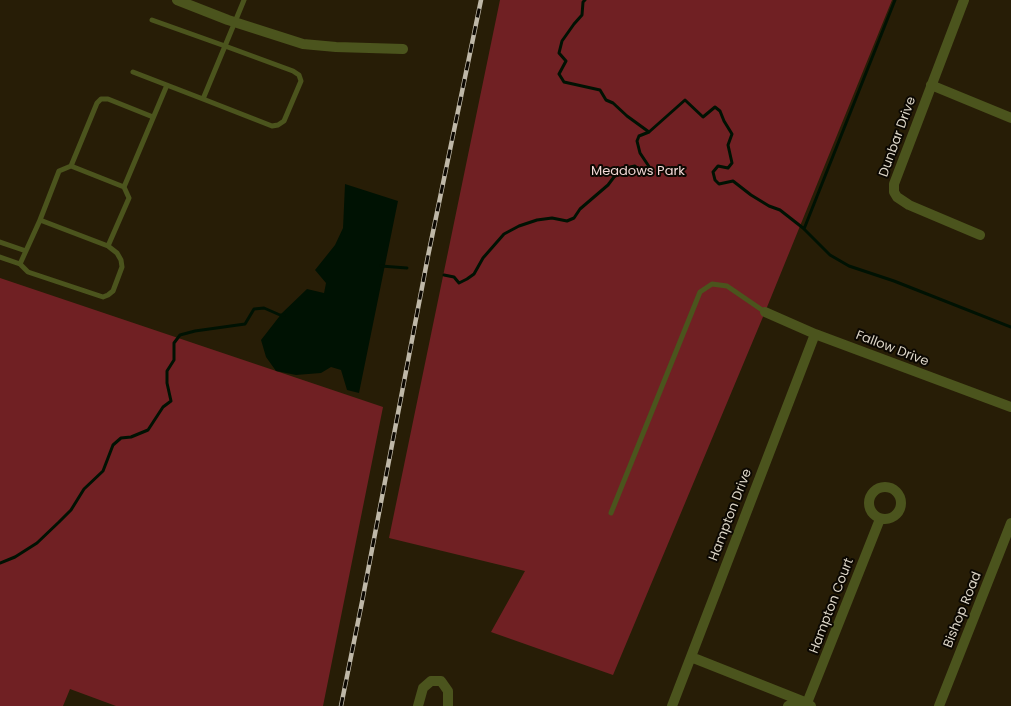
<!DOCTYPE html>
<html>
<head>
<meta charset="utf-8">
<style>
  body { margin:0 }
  canvas { display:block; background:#271d06 }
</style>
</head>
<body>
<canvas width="1011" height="706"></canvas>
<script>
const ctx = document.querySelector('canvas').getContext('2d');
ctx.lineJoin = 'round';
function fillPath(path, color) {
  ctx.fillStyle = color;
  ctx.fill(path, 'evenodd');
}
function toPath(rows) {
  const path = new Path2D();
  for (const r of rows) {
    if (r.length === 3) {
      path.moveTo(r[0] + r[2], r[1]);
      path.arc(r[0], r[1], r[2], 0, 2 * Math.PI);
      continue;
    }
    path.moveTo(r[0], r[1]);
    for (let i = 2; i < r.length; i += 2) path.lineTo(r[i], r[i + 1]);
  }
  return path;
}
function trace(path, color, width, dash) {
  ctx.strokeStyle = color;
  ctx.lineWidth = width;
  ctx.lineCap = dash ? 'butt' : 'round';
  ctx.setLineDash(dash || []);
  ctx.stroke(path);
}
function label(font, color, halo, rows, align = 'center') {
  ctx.font = font + ' Poppins,sans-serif';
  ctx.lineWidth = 4;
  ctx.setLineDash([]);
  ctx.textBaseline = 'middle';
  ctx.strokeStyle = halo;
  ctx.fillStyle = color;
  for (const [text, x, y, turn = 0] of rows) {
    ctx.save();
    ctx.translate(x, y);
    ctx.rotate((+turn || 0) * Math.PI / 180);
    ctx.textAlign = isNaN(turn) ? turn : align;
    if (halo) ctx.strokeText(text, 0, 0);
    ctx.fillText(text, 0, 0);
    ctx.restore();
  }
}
const green = toPath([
  [500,0,892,0,765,312,613,675,491,632,525,571,389,538],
  [0,278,383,407,323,706,116,706,70,689,63,706,0,706]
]);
const water = toPath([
  [345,184,398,201,359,393,347,390,341,370,331,367,321,373,296,375,276,371,266,357,261,340,282,313,307,289,324,293,326,283,315,270,335,245,343,228]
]);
const stream = toPath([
  [585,0,583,2,582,15,574,24,562,41,559,53,566,61,559,74,564,82,600,90,606,100,613,103,627,116,649,132],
  [804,229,895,0],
  [381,266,407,268],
  [444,275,454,277,459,283,467,279,474,274,483,258,504,234,519,226,537,220,552,218,567,221,574,218,580,209,608,185,614,177,630,167,635,166,644,175,650,174,652,171,640,153,637,141,639,136,649,132,685,100,703,117,715,107,720,111,724,121,732,134,728,145,732,163,728,168,718,166,713,172,715,180,719,184,733,181,751,195,769,206,780,210,803,228,830,255,849,266,894,281,1011,327],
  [0,563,15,557,37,543,59,522,71,510,84,489,103,471,113,445,121,438,131,437,148,430,163,407,171,401,167,383,167,371,174,360,174,343,180,335,195,331,245,324,254,309,264,308,280,315,284,315]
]);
const lane = toPath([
  [152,20,225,46,293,71,299,75,301,81,284,121,278,125,272,126,203,99,225,46,244,0],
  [133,72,203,99],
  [153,117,108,99,101,99,97,103,71,166,124,187,167,85],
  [71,166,59,171,40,220,108,246,129,198,124,187],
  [40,220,20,264,28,272,103,297,108,295,113,291,122,267,121,260,117,253,108,246],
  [0,242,26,251],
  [0,257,20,264],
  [611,513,700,292,712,284,727,286,765,312]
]);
const street = toPath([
  [177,0,228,20,303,44,336,47,403,49],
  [964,0,894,184,894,192,897,197,909,205,980,235],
  [931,85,1011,118],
  [765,312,815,334,1011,407],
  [885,503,16],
  [691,657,807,703,811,706],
  [807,703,880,519],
  [418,706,423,688,431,681,441,681,448,691,448,706],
  [672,706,815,334],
  [788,706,798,701,804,702],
  [939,706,1011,523]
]);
const rail = toPath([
  [341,706,362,602,428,256,481,0]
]);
const streetNames = [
  ["Dunbar Drive",898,137,-70],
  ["Fallow Drive",892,349,21],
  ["Hampton Drive",731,515,-69],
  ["Hampton Court",832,606,-69],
  ["Bishop Road",963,610,-68]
];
const parkNames = [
  ["Meadows Park",638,172]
];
fillPath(green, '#702023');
fillPath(water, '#001203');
trace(stream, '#001203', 3);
trace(lane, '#4b541d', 5);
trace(street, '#4b541d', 10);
trace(rail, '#bfb8a8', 4.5);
trace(rail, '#0c0802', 3, [9]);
label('13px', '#ddd6c8', '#0c0802', streetNames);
label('13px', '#f1d7d5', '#0c0802', parkNames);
</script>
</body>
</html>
